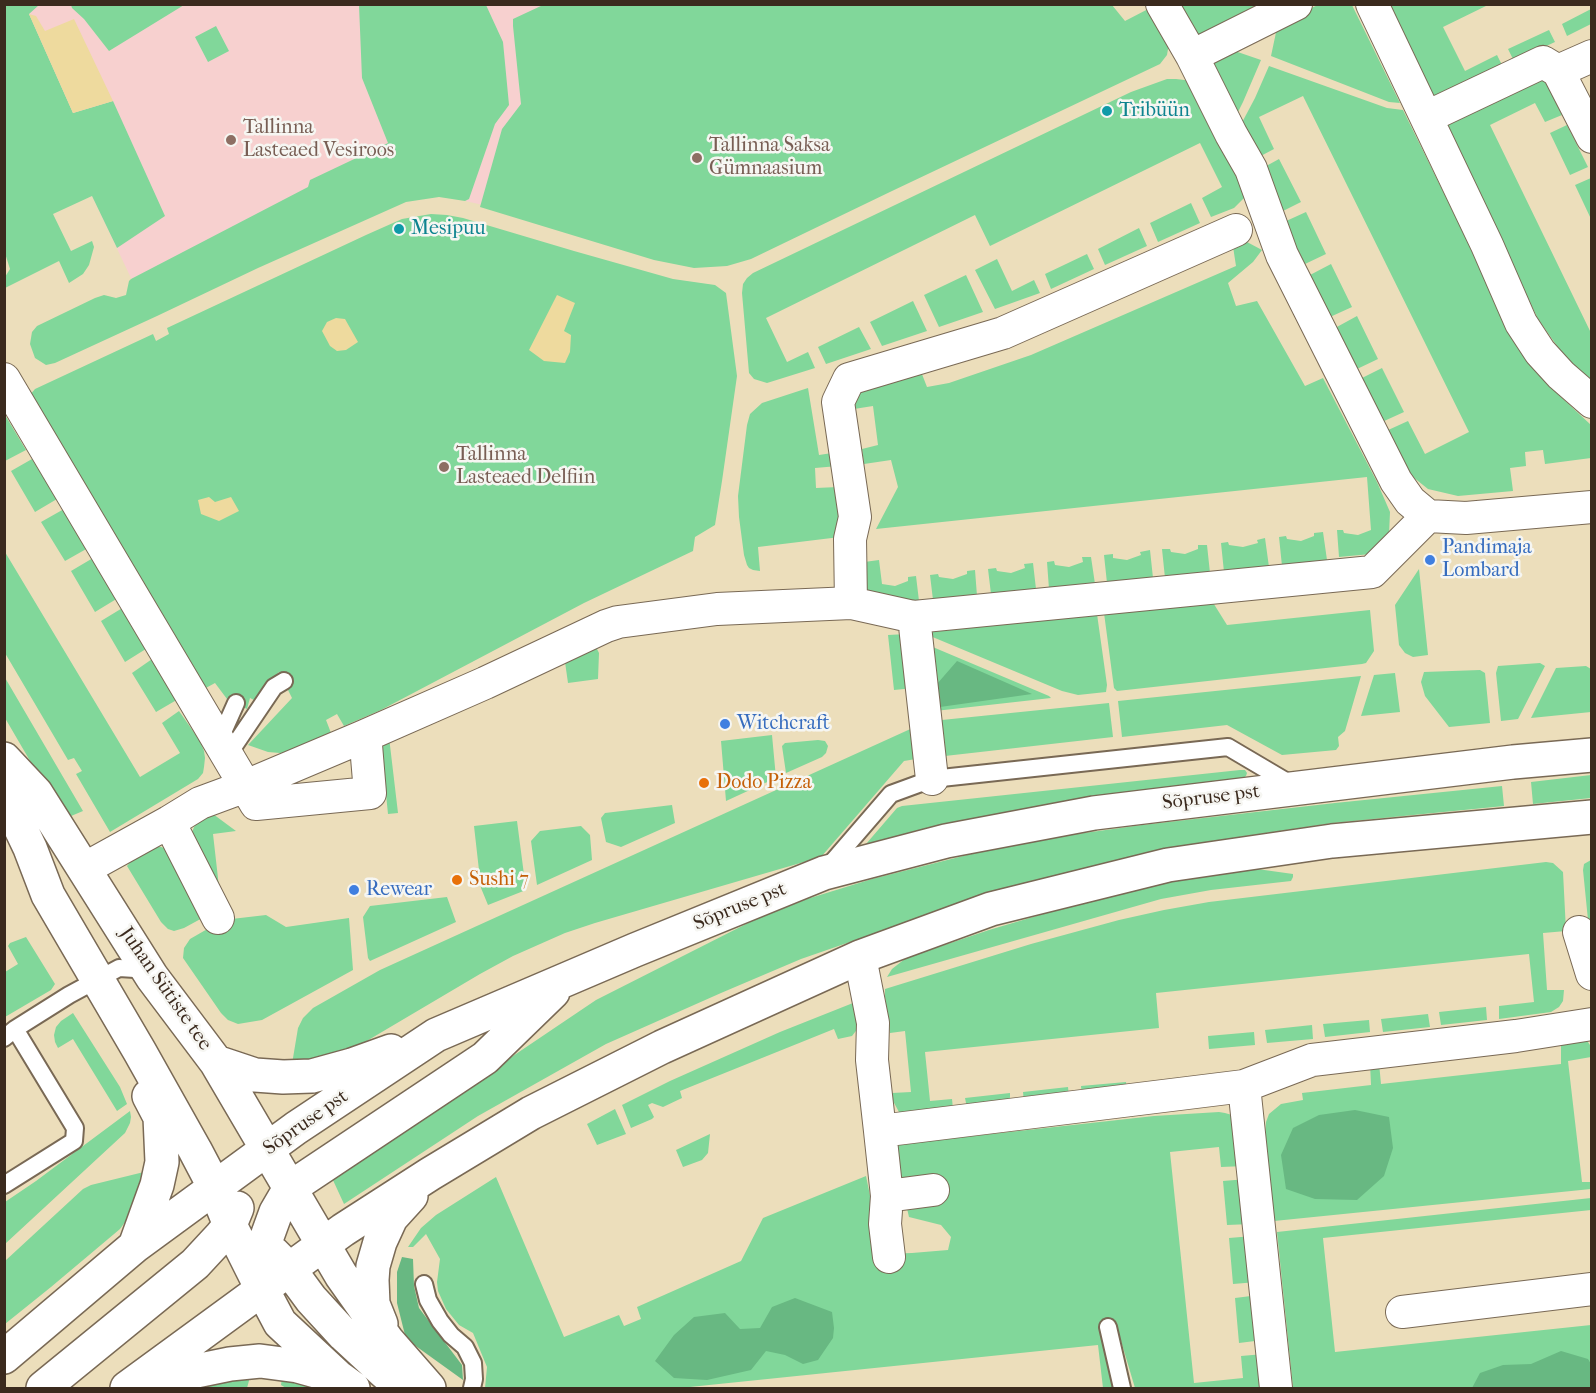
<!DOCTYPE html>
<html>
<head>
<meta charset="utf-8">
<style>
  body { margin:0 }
  #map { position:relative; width:1596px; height:1393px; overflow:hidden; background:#ecdebb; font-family:"IM FELL French Canon",serif }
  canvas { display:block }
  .frame { position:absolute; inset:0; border:6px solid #3b2a1e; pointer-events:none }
</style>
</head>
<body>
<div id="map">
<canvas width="1596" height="1393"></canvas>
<div class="frame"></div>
</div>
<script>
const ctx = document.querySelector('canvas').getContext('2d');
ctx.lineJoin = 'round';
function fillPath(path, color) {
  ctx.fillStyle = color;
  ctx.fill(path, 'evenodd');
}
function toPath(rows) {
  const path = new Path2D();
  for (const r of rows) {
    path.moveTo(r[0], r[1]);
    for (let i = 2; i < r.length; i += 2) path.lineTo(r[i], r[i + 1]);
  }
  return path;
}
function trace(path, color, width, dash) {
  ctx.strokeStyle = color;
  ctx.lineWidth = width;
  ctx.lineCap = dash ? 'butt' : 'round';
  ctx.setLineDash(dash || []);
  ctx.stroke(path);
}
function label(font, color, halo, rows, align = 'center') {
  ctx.font = font + ' "IM FELL French Canon",serif';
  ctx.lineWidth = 5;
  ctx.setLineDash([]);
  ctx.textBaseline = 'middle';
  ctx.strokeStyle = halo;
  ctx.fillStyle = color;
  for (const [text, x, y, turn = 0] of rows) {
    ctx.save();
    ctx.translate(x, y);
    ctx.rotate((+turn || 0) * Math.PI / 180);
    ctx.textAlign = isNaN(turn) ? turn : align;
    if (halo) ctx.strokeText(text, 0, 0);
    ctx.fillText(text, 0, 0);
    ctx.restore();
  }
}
const built = toPath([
  [31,4,1098,4,483,205,465,201,489,116,140,297,92,196,74,203,4,28]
]);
const green = toPath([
  [5,5,39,5,29,14,73,113,113,101,165,216,117,248,92,196,53,214,71,251,92,241,94,247,89,265,83,274,69,283,59,261,5,288,5,277,10,269,4,250],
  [71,5,71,4,184,5,109,51,84,19,72,8],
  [359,5,486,5,503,42,509,105,495,124,469,199,465,201,439,197,406,202,258,268,157,316,55,363,46,365,35,358,30,344,32,332,37,326,95,298,104,295,116,298,126,295,129,281,131,279,308,187,310,180,388,143,362,78],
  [543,5,1112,5,1125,21,1152,7,1169,43,1167,55,1160,64,892,191,751,259,727,266,694,268,654,260,480,207,502,129,521,104,513,26,513,19],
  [1179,5,1279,5,1208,38,1192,34],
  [1318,5,1352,5,1400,103,1389,102,1271,56,1278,23],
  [1388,5,1488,5,1443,27,1465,71,1497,55,1503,67,1435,101],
  [1591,9,1591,24,1567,36,1562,24],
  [216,26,229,51,208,62,195,37],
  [1549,30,1555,42,1514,61,1508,49],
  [1226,48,1261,60,1243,102,1234,120,1211,59],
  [1269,66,1387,108,1403,110,1517,342,1528,360,1546,383,1591,425,1591,458,1545,464,1543,450,1525,452,1526,466,1510,468,1513,491,1458,496,1428,489,1408,473,1386,431,1408,421,1425,454,1469,432,1303,96,1259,117,1274,149,1255,159,1238,130,1255,98],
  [1540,70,1562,115,1545,122,1535,103,1490,125,1591,333,1591,383,1578,371,1562,353,1538,319,1441,116],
  [1167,79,1176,79,1193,81,1247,195,1234,208,1211,217,1202,198,1222,187,1200,143,990,246,975,215,766,318,787,362,808,352,815,368,767,383,754,379,749,373,742,293,743,284,747,278,753,273,1131,92],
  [1567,125,1588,167,1570,175,1550,133],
  [1279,159,1301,202,1279,213,1259,170],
  [1591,178,1591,219,1575,185],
  [1191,203,1200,223,1158,242,1150,223],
  [1306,212,1326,254,1305,264,1284,222],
  [431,214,447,215,463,218,574,251,673,279,715,285,726,293,737,376,722,481,715,525,695,537,693,551,584,603,381,710,344,726,337,714,326,720,331,733,311,745,297,751,280,753,268,752,248,745,292,698,279,672,254,700,250,698,247,709,227,699,215,683,204,689,29,396,35,389,153,334,156,341,169,334,167,328,366,235,402,219],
  [1139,228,1147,246,1105,265,1098,249],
  [1232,240,1247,242,1262,250,1253,262,1228,283,1236,306,1257,301,1305,386,1323,378,1377,482,1390,512,1389,535,1371,554,1339,557,1337,530,1343,530,1344,533,1358,535,1371,530,1367,477,876,529,898,487,891,460,864,464,862,449,878,445,873,406,854,409,857,394,918,364,927,387,949,383,1031,355,1236,266],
  [1087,254,1094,269,1051,289,1045,274],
  [997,259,1012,291,1034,280,1040,293,995,309,975,270],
  [1331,264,1352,307,1330,317,1310,275],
  [966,275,983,312,939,327,924,295],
  [913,301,927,331,882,346,870,322],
  [1357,316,1378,359,1357,369,1335,328],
  [859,327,871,349,826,364,818,347],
  [1382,368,1404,412,1382,422,1360,379],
  [808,388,819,455,832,453,838,466,815,468,816,488,838,487,840,537,758,547,760,571,753,570,749,568,747,565,744,555,739,517,738,496,747,425,750,414,762,403],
  [5,415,26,450,5,461,4,461],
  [32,459,57,499,35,512,11,471],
  [64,509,88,548,65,561,41,522],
  [1323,532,1327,560,1282,566,1279,537,1286,536,1287,539,1301,541,1314,536,1314,533],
  [1265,538,1269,567,1224,572,1221,543,1228,542,1229,545,1243,547,1258,543,1257,540],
  [1198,545,1207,545,1210,573,1165,578,1162,549,1170,549,1171,552,1185,554,1198,549],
  [1150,550,1153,578,1107,583,1104,555,1113,554,1113,558,1127,560,1141,555,1140,552],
  [5,552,140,777,180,753,162,723,179,711,200,741,204,751,205,758,204,767,203,773,198,779,110,832,76,774,82,771,74,758,68,760,5,653],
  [1082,557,1091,557,1095,584,1049,589,1047,562,1054,561,1055,565,1069,567,1083,562],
  [93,558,118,598,95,612,71,571],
  [879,560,882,584,895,586,908,581,908,577,916,576,919,601,891,603,865,591,857,563],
  [1033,563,1036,589,991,594,988,569,996,568,997,571,1011,573,1025,568,1024,564],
  [1419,569,1428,655,1413,657,1405,653,1399,645,1395,605],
  [975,570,977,596,933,600,930,575,938,574,939,577,953,579,967,574,967,571],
  [1212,601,1227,625,1370,610,1374,651,1366,663,1362,664,1117,691,1114,688,1104,613],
  [124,607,149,647,125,662,101,621],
  [1097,614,1107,685,1106,692,1078,695,1062,691,923,633],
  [907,634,914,688,894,690,888,635],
  [928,645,1049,696,1051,698,935,711],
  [592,649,597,649,599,653,598,679,568,683,565,662],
  [155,657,180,698,156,712,132,673],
  [1540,663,1545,666,1518,719,1501,721,1496,673,1498,666],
  [1586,666,1591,669,1591,712,1531,718,1556,668],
  [1480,670,1485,673,1490,723,1449,727,1425,696,1421,682,1424,672],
  [1395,673,1400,712,1361,716,1374,675],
  [4,676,83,811,64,819,5,718],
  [1361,676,1345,731,1338,737,1339,746,1336,750,1282,755,1227,725,1122,737,1118,701],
  [1109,703,1113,737,936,757,932,721],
  [917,726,922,758,904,761,821,857,595,923,565,933,513,956,480,974,343,1055,292,1064,298,1028,303,1018,313,1008,380,970],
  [772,735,776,778,726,801,721,741],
  [389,737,398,813,388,814,381,745],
  [818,740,825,741,828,746,826,753,822,757,786,773,782,746,785,743],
  [1240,770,1245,770,1247,773,1246,776,1242,779,1114,794,1031,808,934,826,866,844,897,808,902,806],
  [1591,775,1591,798,1533,804,1531,782],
  [1502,786,1504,806,1333,823,1206,842,1122,860,971,900,801,959,721,993,606,1044,478,1116,344,1204,332,1178,596,1000,754,920,807,899,872,879,983,851,1048,838,1142,825,1335,803],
  [672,805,675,823,621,847,606,842,601,818,605,813],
  [213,814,236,831,213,834,219,887,191,835,194,827,200,819],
  [517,821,526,890,488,905,481,888,474,826],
  [581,826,590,835,592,860,537,885,531,841,540,831],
  [156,847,161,847,167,849,206,916,184,928,174,931,168,929,161,922,127,866,132,860],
  [1591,860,1591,930,1589,930,1583,870,1584,864],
  [1546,862,1553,863,1563,872,1566,931,1543,933,1547,990,1564,990,1563,1001,1559,1007,1551,1012,1499,1019,1499,1006,1534,1002,1529,954,1156,993,1159,1028,925,1052,930,1101,952,1099,953,1109,908,1115,899,1112,893,1101,892,1093,911,1092,905,1031,890,1033,885,997,885,989,1031,944,1119,920,1164,910,1209,902],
  [1250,868,1293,874,1293,877,1291,881,1211,890,1161,899,887,977,892,969,906,958,989,930,1067,907,1147,886],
  [447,897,456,922,370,961,368,958,363,917,370,906],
  [266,915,286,927,349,918,353,970,262,1020,238,1024,228,1020,221,1013,183,958,184,948,190,939,223,920],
  [26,937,55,984,51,990,5,1017,5,972,18,964,8,946,10,943],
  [853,1003,859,1027,852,1036,838,1039,834,1029,680,1091,682,1098,663,1107,652,1103,648,1105,654,1117,652,1119,631,1128,622,1105,670,1081,780,1032],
  [1486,1007,1487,1020,1441,1025,1439,1012],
  [73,1013,120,1087,127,1104,117,1111,73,1039,58,1048,55,1042,54,1035,56,1027,61,1021],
  [1428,1014,1430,1027,1383,1032,1381,1019],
  [1369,1020,1370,1032,1325,1037,1323,1024],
  [1312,1025,1313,1039,1267,1043,1265,1030],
  [1254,1032,1255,1045,1209,1049,1208,1036],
  [1561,1038,1585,1038,1590,1045,1591,1057,1568,1061,1582,1182,1591,1182,1591,1189,1274,1221,1265,1135,1266,1122,1269,1114,1281,1104,1303,1100,1302,1093,1371,1085,1370,1063,1379,1063,1381,1084,1561,1064],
  [1126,1082,1127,1091,1082,1096,1081,1086],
  [1068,1087,1069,1097,1024,1102,1023,1092],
  [1010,1093,1010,1103,967,1108,965,1098],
  [615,1109,626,1134,597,1145,587,1124],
  [130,1111,131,1117,130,1123,125,1133,5,1244,5,1202,36,1181],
  [1219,1112,1225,1113,1232,1115,1245,1166,1221,1167,1219,1147,1170,1152,1194,1383,1243,1378,1241,1356,1264,1354,1266,1380,1260,1388,1135,1388,1116,1324,1103,1326,1118,1388,1103,1388,1098,1345,680,1388,485,1388,487,1367,473,1333,459,1325,446,1309,438,1291,437,1282,440,1259,426,1234,413,1247,408,1247,421,1228,436,1215,496,1177,564,1337,619,1315,624,1326,641,1319,637,1307,741,1261,763,1218,866,1176,882,1254,912,1253,948,1250,951,1237,941,1225,909,1217,894,1154,898,1146,901,1144,1154,1116],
  [710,1134,708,1153,702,1160,683,1167,676,1150],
  [148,1171,133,1211,120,1229,51,1287,5,1324,5,1261,83,1189,91,1185],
  [1247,1179,1251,1224,1227,1225,1223,1181],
  [1591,1198,1591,1210,1323,1238,1335,1352,1591,1325,1591,1388,1293,1388,1277,1232],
  [1253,1236,1257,1282,1233,1284,1229,1238],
  [1259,1295,1263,1340,1239,1343,1235,1298],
  [250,1377,247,1388,194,1388,214,1381],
  [282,1378,320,1388,286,1388,281,1385]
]);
const forest = toPath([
  [957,661,1032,694,940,707,930,692],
  [1355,1110,1389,1117,1393,1148,1384,1176,1357,1200,1315,1199,1286,1189,1281,1155,1293,1128,1319,1115],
  [402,1257,413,1259,414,1286,419,1308,462,1365,463,1380,406,1339,397,1303,397,1272],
  [795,1298,832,1312,834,1328,833,1338,818,1360,803,1364,785,1355,766,1351,751,1370,707,1380,674,1378,655,1361,674,1335,694,1317,725,1313,740,1329,760,1328,772,1307],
  [1561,1351,1588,1359,1591,1364,1591,1388,1472,1388,1480,1373,1503,1365,1531,1364]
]);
const sand = toPath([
  [29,14,36,16,45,31,74,19,113,101,73,113],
  [557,295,575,303,564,331,571,335,570,352,565,363,544,361,529,350],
  [336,318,345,319,358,342,346,350,337,351,330,346,322,331,327,322],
  [209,497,215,502,231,497,239,511,219,521,201,514,198,500]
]);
const lane = toPath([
  [219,741,236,703],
  [228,755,274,687,284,681],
  [828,867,891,794,932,779,1228,747,1294,786],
  [4,1038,15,1029,69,995,119,968,135,969,148,974],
  [4,1185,74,1141,75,1128,15,1029],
  [424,1284,428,1300,440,1321,451,1335,465,1347,473,1363,474,1379,472,1388],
  [1108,1327,1122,1388]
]);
const street = toPath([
  [1162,4,1192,56,1296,4],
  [1372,4,1487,245,1521,323,1540,352,1561,375,1592,402],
  [1192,56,1231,134,1251,169,1282,255,1396,481,1410,501,1428,516],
  [1592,56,1558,71,1592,137],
  [1427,117,1543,62,1558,71],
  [4,379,256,804,370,793,366,745,362,737],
  [851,603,850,539,855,517,838,402,849,379,1003,333,1236,230],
  [914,617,932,779],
  [169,822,218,918],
  [84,869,169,822,200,803,246,786,362,737,485,683,606,626,618,622,717,609,851,603,914,617,1372,572,1428,516,1466,518,1592,507],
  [1579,932,1592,974],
  [860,957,873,1023,872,1060,880,1131,1244,1086,1312,1060,1516,1036,1592,1024],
  [1244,1086,1276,1388],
  [880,1131,887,1196,885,1224,889,1257],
  [887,1196,933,1190],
  [1402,1312,1592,1289]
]);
const secondary = toPath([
  [4,759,36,793,152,977,216,1062,341,1275,387,1340,429,1388],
  [4,768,10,806,30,848,48,895,140,1052,195,1150,215,1188,230,1225,262,1289,280,1323,338,1377,353,1388],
  [216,1062,255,1075,283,1077,312,1076,352,1065,391,1051],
  [135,1246,157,1185,162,1162,160,1117,149,1096],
  [273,1253,289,1269,311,1299,344,1335,384,1372,403,1388],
  [262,1287,264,1245,276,1212,290,1188,485,1058,553,992],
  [381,1324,373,1304,372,1280,373,1266,380,1242,391,1218,411,1196],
  [4,1357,135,1246,296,1128,436,1035,635,950,824,873,946,841,1094,813,1513,762,1592,755],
  [143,1382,230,1364,260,1361,298,1366,334,1376],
  [43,1388,195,1264,221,1236,230,1225,237,1208],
  [127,1388,343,1230,430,1174,531,1113,662,1047,860,957,991,909,1168,865,1332,841,1592,817]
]);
const markers = [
  [1107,111,6,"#0f9aa8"],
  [231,140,6,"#8d6e63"],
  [697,158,6,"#8d6e63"],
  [399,229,6,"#0f9aa8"],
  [444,467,6,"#8d6e63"],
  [1430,560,6,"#3f7fe0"],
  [725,724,6,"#3f7fe0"],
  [704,783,6,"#e8710a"],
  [457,880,6,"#e8710a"],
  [354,890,6,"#3f7fe0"]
];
const cultureNames = [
  ["Tribüün",1119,111],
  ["Mesipuu",411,229]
];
const educationNames = [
  ["Tallinna",243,128],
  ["Lasteaed Vesiroos",243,151],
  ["Tallinna Saksa",709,146],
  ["Gümnaasium",709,169],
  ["Tallinna",456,455],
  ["Lasteaed Delfiin",456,478]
];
const shopNames = [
  ["Pandimaja",1442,548],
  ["Lombard",1442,571],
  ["Witchcraft",737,724],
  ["Rewear",366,890]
];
const foodNames = [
  ["Dodo Pizza",716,783],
  ["Sushi 7",469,880]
];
const streetNames = [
  ["Sõpruse pst",1211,798,-7],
  ["Sõpruse pst",740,907,-22],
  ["Juhan Sütiste tee",165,989,55],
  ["Sõpruse pst",306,1123,-35]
];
fillPath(built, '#f7d0cf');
fillPath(green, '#81d79a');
fillPath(forest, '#68b882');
fillPath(sand, '#eeda9e');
trace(lane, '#796955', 20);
trace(street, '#796955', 34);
trace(secondary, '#796955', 36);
trace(lane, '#fff', 16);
trace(street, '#fff', 32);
trace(secondary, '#fff', 33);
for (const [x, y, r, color] of markers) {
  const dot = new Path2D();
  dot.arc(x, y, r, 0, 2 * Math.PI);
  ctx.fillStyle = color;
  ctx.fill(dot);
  trace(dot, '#f6f6f2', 2);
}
label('20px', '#0d838f', '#f6f6f2', cultureNames, 'left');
label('20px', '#785e54', '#f6f6f2', educationNames, 'left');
label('20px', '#366cbe', '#f6f6f2', shopNames, 'left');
label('20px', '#c56008', '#f6f6f2', foodNames, 'left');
label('20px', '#3b2a1e', '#f6f6f2', streetNames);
</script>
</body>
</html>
